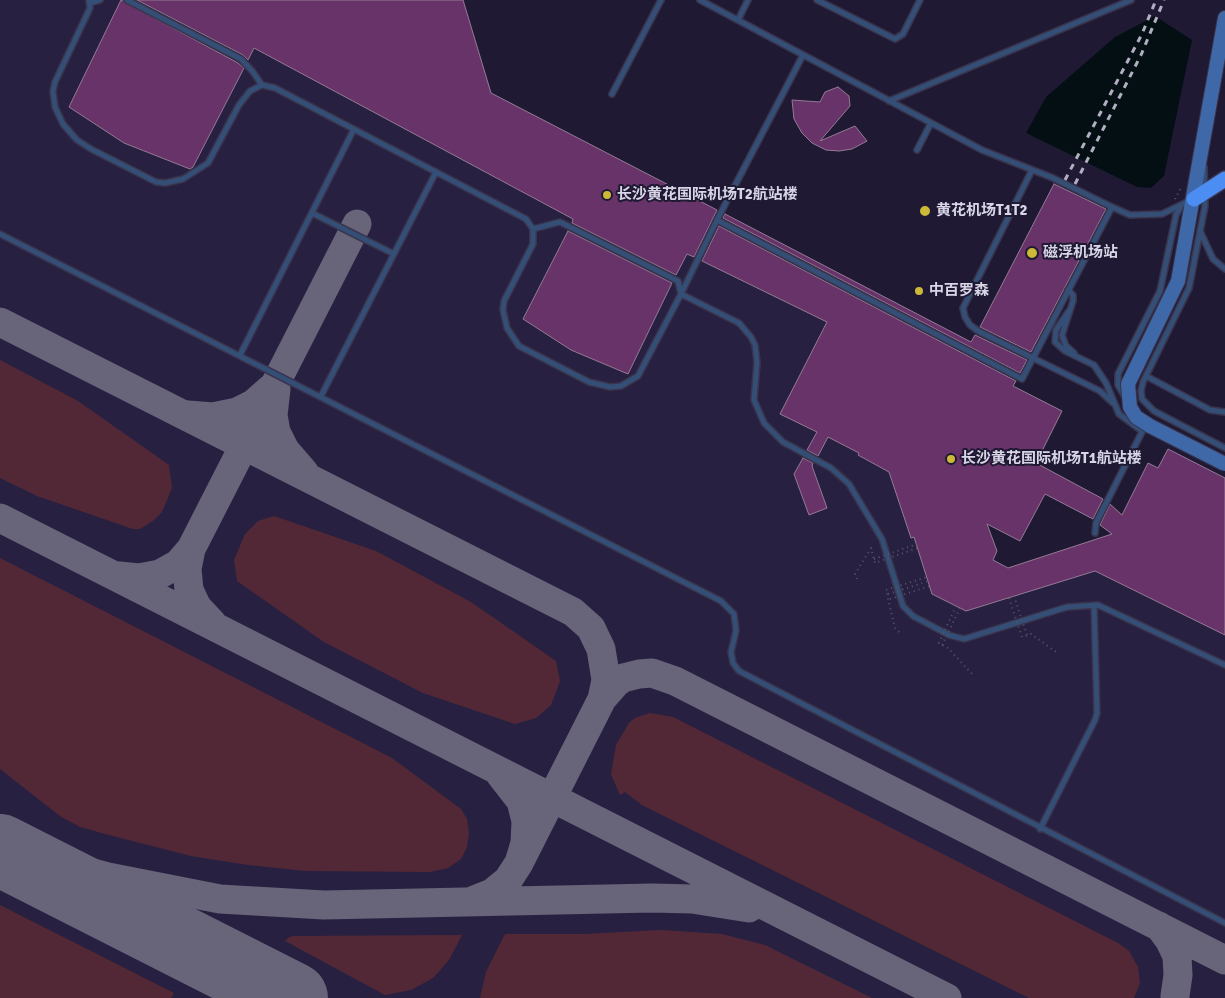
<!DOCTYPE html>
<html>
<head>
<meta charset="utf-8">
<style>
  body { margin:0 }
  canvas { display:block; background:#1f1933 }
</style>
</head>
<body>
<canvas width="1225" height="998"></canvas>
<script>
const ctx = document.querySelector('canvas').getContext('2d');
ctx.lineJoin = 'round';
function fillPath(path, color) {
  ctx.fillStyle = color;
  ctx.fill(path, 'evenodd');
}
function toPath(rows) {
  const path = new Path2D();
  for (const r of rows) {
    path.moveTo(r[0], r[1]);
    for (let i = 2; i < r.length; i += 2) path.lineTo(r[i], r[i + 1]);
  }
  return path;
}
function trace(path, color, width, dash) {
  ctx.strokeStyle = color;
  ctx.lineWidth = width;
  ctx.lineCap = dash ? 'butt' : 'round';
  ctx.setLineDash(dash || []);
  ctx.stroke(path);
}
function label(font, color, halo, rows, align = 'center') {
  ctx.font = font + ' Signika,"Noto Sans SC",sans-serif';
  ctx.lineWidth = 4;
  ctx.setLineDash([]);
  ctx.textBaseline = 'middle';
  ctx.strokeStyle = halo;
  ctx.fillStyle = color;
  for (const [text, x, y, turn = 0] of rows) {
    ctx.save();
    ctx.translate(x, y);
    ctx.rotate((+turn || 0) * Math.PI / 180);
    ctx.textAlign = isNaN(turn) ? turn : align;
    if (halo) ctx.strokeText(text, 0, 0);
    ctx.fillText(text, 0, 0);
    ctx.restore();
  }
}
const built = toPath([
  [0,0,463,0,492,93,966,340,957,358,1062,411,1036,463,1013,478,988,526,997,551,993,560,1009,568,1112,534,1148,463,1158,468,1168,449,1225,478,1225,998,0,998]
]);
const green = toPath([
  [0,360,78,401,169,465,172,488,162,512,154,520,140,529,133,529,37,496,0,478],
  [274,516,376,551,471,602,556,661,560,681,551,705,536,718,515,724,423,693,324,642,237,581,234,560,245,534,258,521],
  [0,558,392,758,461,809,467,819,469,833,467,847,461,859,448,868,430,872,306,871,248,865,191,856,109,835,80,827,60,816,0,769],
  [650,713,673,717,1118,943,1129,951,1138,967,1140,983,1134,998,1029,998,642,805,625,792,620,795,611,774,616,745,629,723,635,718],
  [0,905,174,993,171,998,0,998],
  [661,930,722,934,765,945,872,998,480,998,486,972,505,934,583,934],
  [462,935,449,960,433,978,411,990,385,995,285,941,289,937,294,936]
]);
const water = toPath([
  [1155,16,1192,40,1164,176,1151,188,1137,187,1026,133,1046,97,1115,37]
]);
const taxiway = toPath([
  [0,322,573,612,591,628,601,649,606,680,602,699],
  [276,389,273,415,276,432,285,450,304,472],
  [188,415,213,417,237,412,253,404,270,389],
  [0,518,947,998],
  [191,549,187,569,189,590,197,607,212,623],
  [119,576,139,578,160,574,178,564,191,549,357,224],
  [0,844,48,861,108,877,220,899,324,905,652,898,692,899,749,908],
  [519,863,602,699,616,683,623,678,639,674,652,673,675,681,1225,960],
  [69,875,222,971,261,998],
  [472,901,492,893,508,880,519,863,525,843,526,821,521,801,500,774],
  [1159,926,1170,941,1177,956,1178,975,1175,996]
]);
const runway = toPath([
  [0,850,292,998]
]);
const building = toPath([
  [121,0,238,63,244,68,193,167,190,169,124,143,69,107,121,0],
  [137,0,463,0,491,93,717,210,694,257,687,254,676,275,572,223,573,219,254,48,248,60,243,55,137,0],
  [838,87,849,96,850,106,820,141,855,126,867,141,852,149,839,151,826,150,812,143,802,133,794,119,792,100,820,102,825,92,838,87],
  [1054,184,1106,209,1031,352,980,327,1054,184],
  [725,214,971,342,975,335,1027,360,1020,373,723,218,725,214],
  [719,226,1016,381,1013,386,1062,411,1036,463,1103,499,1093,519,1045,494,1020,541,987,524,997,551,993,560,1008,568,1112,534,1100,525,1110,504,1122,515,1148,463,1158,468,1168,449,1225,478,1225,635,1095,571,966,611,932,594,914,537,911,538,889,472,858,455,859,453,828,437,818,456,807,450,817,432,780,414,827,322,702,261,719,226],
  [568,231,672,283,628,374,571,350,523,319,568,231],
  [803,458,813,463,812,466,827,508,809,515,794,474,803,458]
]);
const path = toPath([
  [1175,199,1181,188]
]);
const lane = toPath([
  [89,0,90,8,55,82,53,91,55,107,63,124,77,140,91,149,156,182,165,183,183,179,208,163,239,105,250,91,262,85,275,88,526,219,533,229,533,244,504,301,503,310,507,328,519,346,589,382,610,387,621,386,638,376,681,294,739,323,751,337,755,345,757,362,754,400,764,423,783,442,831,468,849,484,882,539,903,606,913,616,949,635,964,639,1067,607,1098,605,1225,665],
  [127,0,241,59,253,72,262,85],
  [700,0,982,150,1053,178,1112,207,1130,215,1162,214,1191,200],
  [817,0,895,39,903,34,920,0],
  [90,3,100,0],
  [738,20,748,0],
  [803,55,717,220,1022,379,1112,207],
  [612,94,661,0],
  [889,101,1131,0],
  [917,150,931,123],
  [1204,167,1205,206,1189,288,1143,382,1141,391,1142,399,1154,411,1225,448],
  [1032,170,963,308,965,317,970,325,978,331,1100,391,1113,403],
  [312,213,394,254],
  [533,229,560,222,678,281,681,294],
  [1200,231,1213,259,1225,269],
  [0,234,721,601,734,614,736,631,731,652,733,663,739,671,1225,923],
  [1068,290,1073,295,1073,301,1062,335,1066,346,1074,353],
  [681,294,717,220],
  [1069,311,1056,330,1055,342,1065,351,1094,365,1106,383,1119,414,1142,431],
  [240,355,354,129],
  [1146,376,1210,410,1225,412],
  [321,396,436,172],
  [1125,397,1118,385,1118,374,1160,291,1176,215,1181,206],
  [1095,533,1096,523,1143,430],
  [1040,829,1095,720,1097,713,1094,605]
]);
const secondary = toPath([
  [1178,281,1225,18]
]);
const highway = toPath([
  [1194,199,1225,179]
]);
const rail = toPath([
  [1065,180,1142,34,1156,0],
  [1075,184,1141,55,1164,0]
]);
const pathBridge = toPath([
  [874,559,917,544],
  [857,579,855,574,871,548,875,563,918,548],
  [888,594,929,581],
  [1014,596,1027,635],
  [1009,598,1022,637,1031,634,1056,652],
  [890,599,930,586],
  [956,606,939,643,948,648,973,675],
  [899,632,895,628,886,590,927,577],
  [942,645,960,608]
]);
const secondaryBridge = toPath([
  [1178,281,1128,384,1130,407,1136,417,1150,426,1225,464]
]);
const markers = [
  [607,195,5,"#ccb938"],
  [925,211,6,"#ccb938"],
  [1032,253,6,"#ccb938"],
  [919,291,5,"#ccb938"],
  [951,459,5,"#ccb938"]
];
const poiNames = [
  ["长沙黄花国际机场T2航站楼",617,195],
  ["黄花机场T1T2",936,211],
  ["磁浮机场站",1043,253],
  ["中百罗森",929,291],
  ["长沙黄花国际机场T1航站楼",961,459]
];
fillPath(built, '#282041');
fillPath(green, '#532836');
fillPath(water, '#040f14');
trace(taxiway, '#68647a', 29);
trace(runway, '#68647a', 72);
fillPath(building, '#683369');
trace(building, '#947a94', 1);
trace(lane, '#39334c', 8);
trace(secondary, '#39334c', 16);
trace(highway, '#39334c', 18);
trace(path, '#5a556c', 2, [1, 4]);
trace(lane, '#344e76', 5);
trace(secondary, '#3f68a9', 14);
trace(highway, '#4c8df3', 15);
trace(rail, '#b2afc2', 3, [6, 6]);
trace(secondaryBridge, '#39334c', 16, []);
trace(pathBridge, '#5a556c', 2, [1, 4]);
trace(secondaryBridge, '#3f68a9', 14);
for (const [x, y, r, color] of markers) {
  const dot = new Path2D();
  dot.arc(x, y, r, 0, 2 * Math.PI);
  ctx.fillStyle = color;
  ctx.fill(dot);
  trace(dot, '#1f1933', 2);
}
label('bold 15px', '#d8d5e7', '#1f1933', poiNames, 'left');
</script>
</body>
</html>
